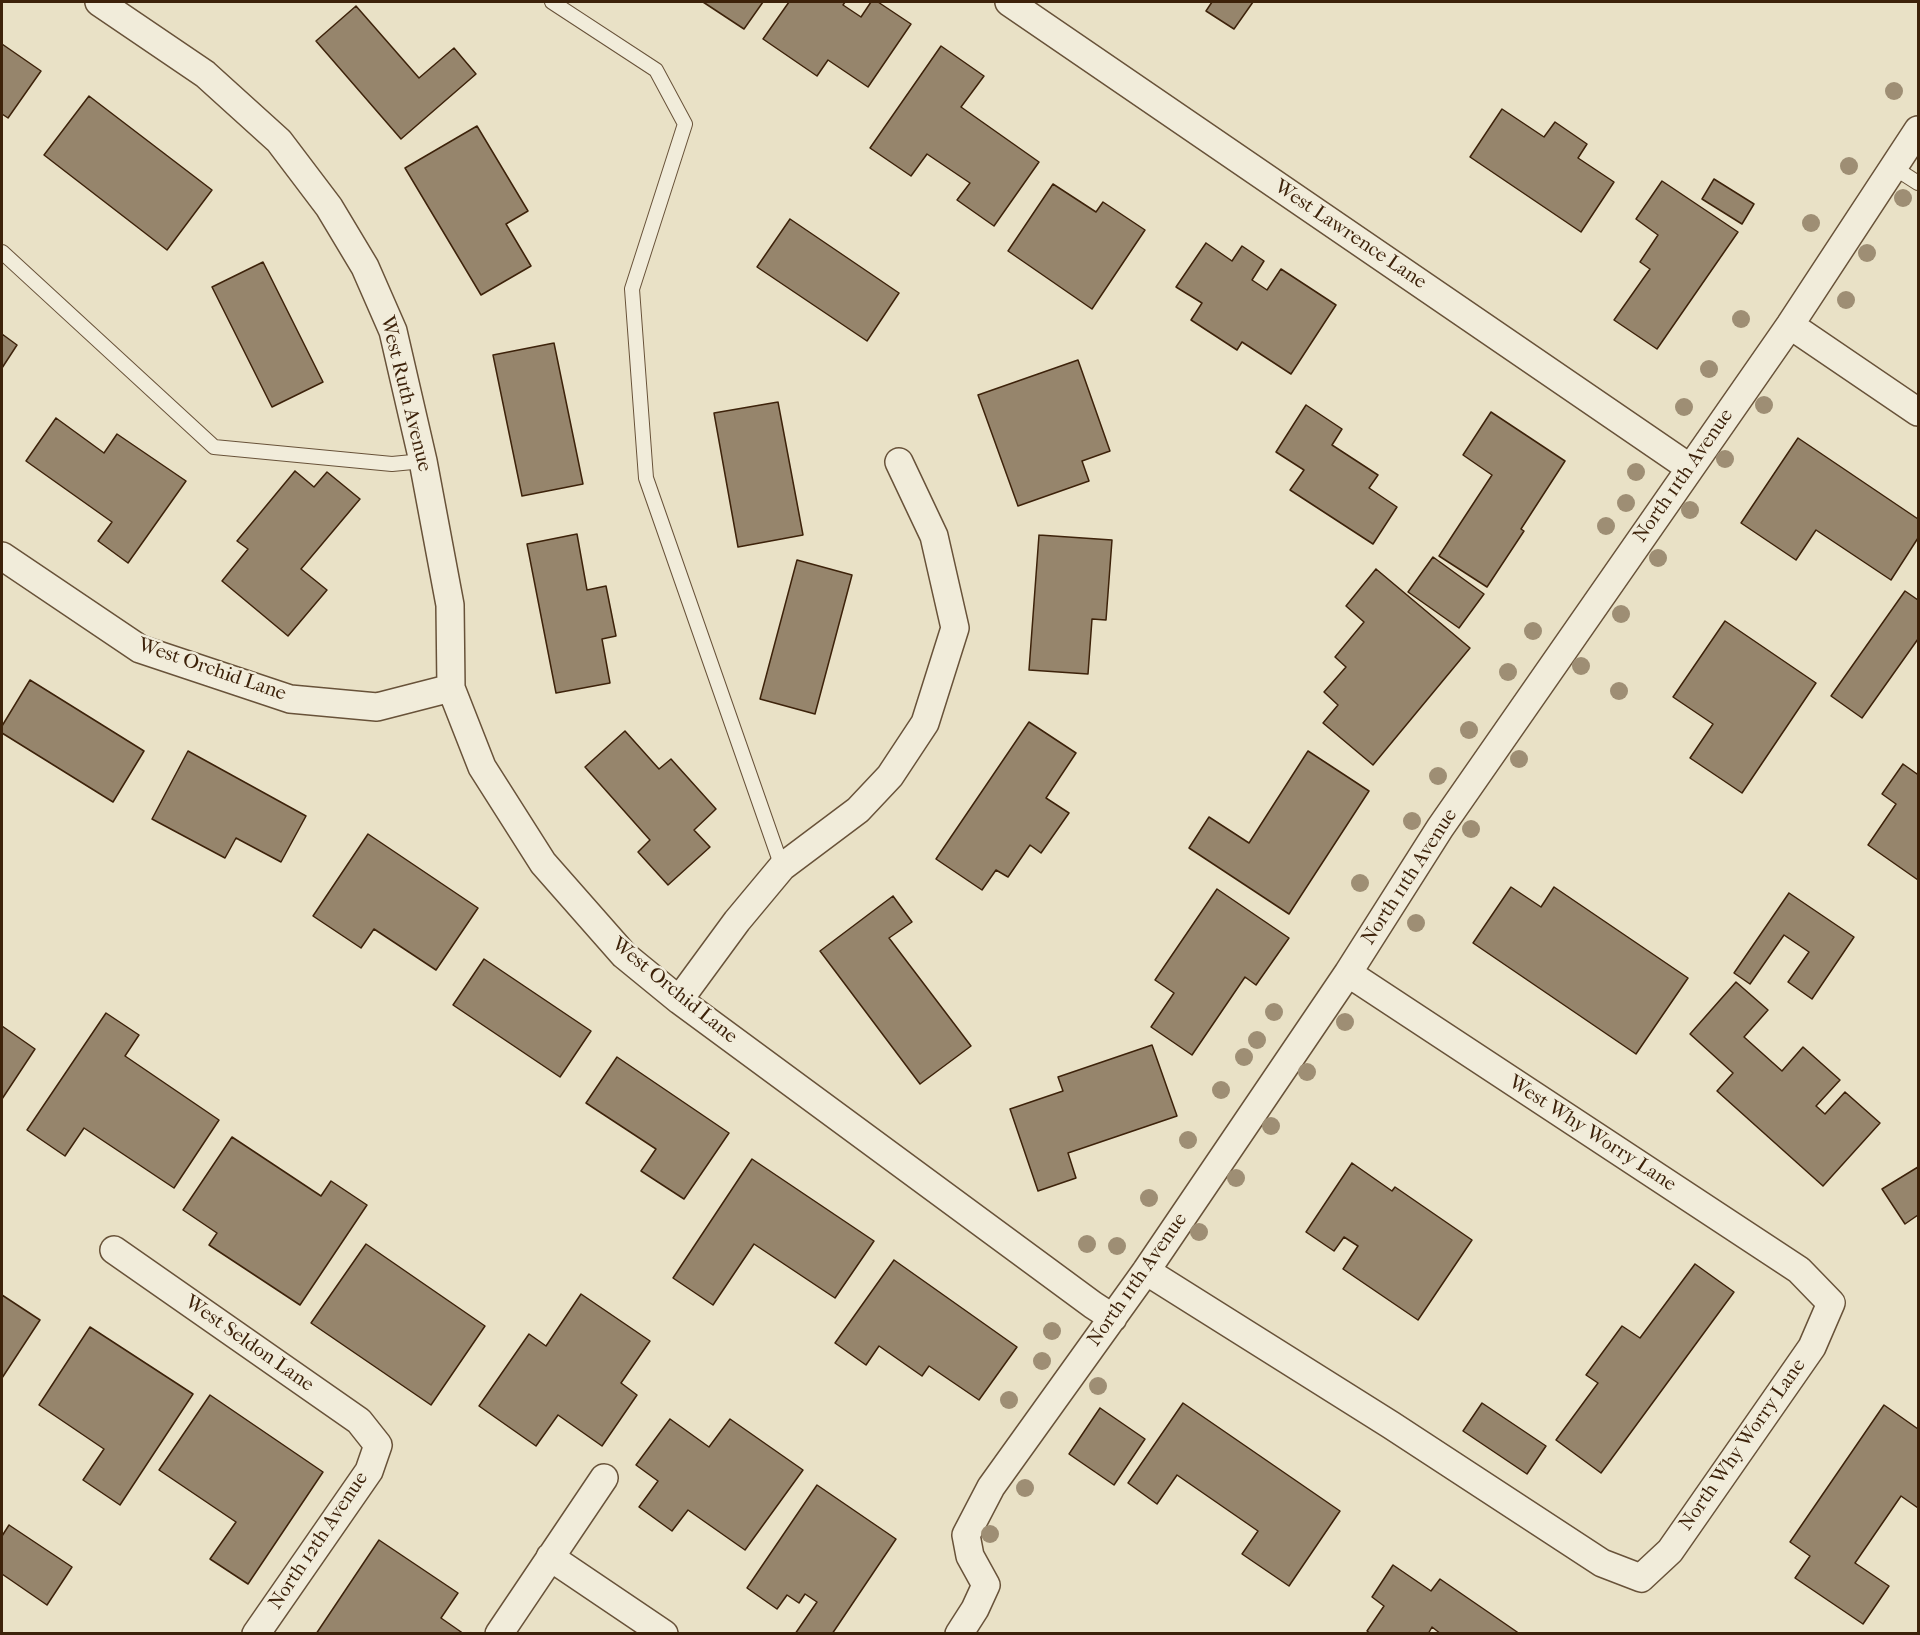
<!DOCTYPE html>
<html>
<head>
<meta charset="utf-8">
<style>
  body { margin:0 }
  #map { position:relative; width:1920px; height:1635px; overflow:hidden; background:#e9e1c6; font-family:"IM FELL French Canon",serif }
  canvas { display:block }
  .frame { position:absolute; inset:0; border:3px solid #3d220a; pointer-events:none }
</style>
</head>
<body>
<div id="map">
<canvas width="1920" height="1635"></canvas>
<div class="frame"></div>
</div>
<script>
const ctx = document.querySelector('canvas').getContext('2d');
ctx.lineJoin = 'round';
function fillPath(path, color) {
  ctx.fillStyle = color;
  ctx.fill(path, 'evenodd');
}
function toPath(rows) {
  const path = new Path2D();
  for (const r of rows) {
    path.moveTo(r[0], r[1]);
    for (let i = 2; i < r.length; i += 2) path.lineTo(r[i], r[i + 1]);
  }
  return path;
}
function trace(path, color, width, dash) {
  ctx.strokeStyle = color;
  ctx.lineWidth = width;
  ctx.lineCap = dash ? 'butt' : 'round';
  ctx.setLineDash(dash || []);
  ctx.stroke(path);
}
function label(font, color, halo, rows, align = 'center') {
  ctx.font = font + ' "IM FELL French Canon",serif';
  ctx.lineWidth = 5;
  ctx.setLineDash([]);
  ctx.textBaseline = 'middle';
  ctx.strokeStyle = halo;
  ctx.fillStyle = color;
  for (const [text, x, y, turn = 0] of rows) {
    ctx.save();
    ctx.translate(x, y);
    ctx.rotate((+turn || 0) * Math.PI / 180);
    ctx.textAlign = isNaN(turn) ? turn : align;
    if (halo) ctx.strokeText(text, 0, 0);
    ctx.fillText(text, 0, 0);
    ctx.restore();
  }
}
const building = toPath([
  [703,2,763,2,744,29,703,2],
  [789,2,845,2,843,5,861,17,871,2,878,2,911,24,868,87,828,60,817,76,763,39,789,2],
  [1212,2,1253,2,1234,29,1206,11,1212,2],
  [356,6,419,78,454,48,476,74,401,139,316,41,356,6],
  [2,44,41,71,8,118,2,114,2,44],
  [941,46,984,76,961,107,1039,162,994,226,957,200,970,183,927,154,911,176,870,148,941,46],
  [89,96,212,190,167,250,44,155,89,96],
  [1502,109,1544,137,1555,122,1587,144,1578,158,1614,182,1581,232,1470,157,1502,109],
  [477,126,528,211,506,224,531,266,481,295,405,168,477,126],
  [1714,179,1754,204,1742,224,1702,199,1714,179],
  [1662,181,1738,232,1657,349,1614,320,1650,269,1640,262,1658,235,1636,219,1662,181],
  [1053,184,1096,212,1103,202,1145,230,1092,309,1008,251,1053,184],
  [790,219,899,293,867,341,757,267,790,219],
  [1206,243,1232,261,1242,246,1264,261,1252,280,1267,290,1281,269,1336,305,1291,374,1242,342,1237,350,1191,320,1202,303,1176,287,1206,243],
  [263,262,323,382,272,407,212,287,263,262],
  [2,334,17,345,2,368,2,334],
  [554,343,583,484,522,496,493,355,554,343],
  [1078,360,1110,451,1082,461,1089,481,1018,506,978,395,1078,360],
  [778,402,803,535,738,547,714,413,778,402],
  [1306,405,1342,429,1332,445,1378,475,1369,488,1397,507,1373,544,1290,490,1304,470,1276,452,1306,405],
  [1491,412,1565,461,1521,529,1524,531,1487,587,1439,556,1492,475,1463,455,1491,412],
  [56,418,104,453,117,434,186,481,128,563,98,541,112,522,26,461,56,418],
  [1798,438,1918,519,1918,538,1891,580,1816,530,1796,560,1741,523,1798,438],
  [295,471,314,487,327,472,360,499,301,569,327,590,288,636,222,581,248,549,237,541,295,471],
  [577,534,587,590,606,586,616,636,602,639,610,683,556,693,527,544,577,534],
  [1039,535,1112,540,1106,620,1092,619,1088,674,1029,670,1039,535],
  [1433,557,1484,594,1459,628,1408,592,1433,557],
  [797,560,852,575,815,714,760,699,797,560],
  [1376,569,1470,648,1373,765,1323,723,1338,705,1324,692,1346,667,1335,657,1364,622,1346,606,1376,569],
  [1905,591,1918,600,1918,639,1862,718,1831,696,1905,591],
  [1725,621,1816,683,1742,793,1690,758,1713,724,1673,697,1725,621],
  [30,680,144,751,113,802,2,733,2,726,30,680],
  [1029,722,1076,753,1046,798,1069,813,1041,853,1030,845,1008,877,996,870,982,890,936,859,1029,722],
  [625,731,659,769,671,759,716,809,694,830,710,847,668,885,638,852,650,840,585,767,625,731],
  [188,751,306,816,281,862,236,838,225,858,152,819,188,751],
  [1308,751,1369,791,1289,914,1189,848,1209,817,1249,843,1308,751],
  [1903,764,1917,774,1918,772,1918,880,1868,845,1896,804,1882,794,1903,764],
  [368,834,478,908,436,970,374,929,361,948,313,916,368,834],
  [1511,887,1541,907,1554,887,1688,978,1636,1054,1473,943,1511,887],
  [1217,889,1289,938,1256,985,1245,977,1192,1055,1151,1027,1174,993,1155,980,1217,889],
  [1789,893,1854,937,1812,999,1788,982,1809,952,1784,935,1750,984,1734,973,1789,893],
  [893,896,912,922,889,938,971,1046,920,1084,820,951,893,896],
  [484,959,591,1031,560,1077,453,1005,484,959],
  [1736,982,1768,1010,1744,1037,1782,1071,1803,1047,1840,1080,1816,1106,1825,1114,1845,1092,1880,1123,1823,1186,1717,1091,1733,1073,1690,1034,1736,982],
  [106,1013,139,1035,125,1056,219,1120,174,1188,84,1128,65,1156,27,1130,106,1013],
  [2,1026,35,1049,2,1099,2,1026],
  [1152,1045,1177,1116,1068,1153,1076,1178,1038,1191,1010,1109,1063,1091,1058,1077,1152,1045],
  [617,1057,729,1133,684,1199,641,1171,656,1149,586,1103,617,1057],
  [232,1137,321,1196,331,1181,367,1205,300,1305,209,1245,217,1233,183,1210,232,1137],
  [752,1159,874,1241,835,1298,754,1244,713,1305,673,1278,752,1159],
  [1352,1163,1392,1191,1395,1187,1472,1240,1418,1320,1343,1269,1358,1246,1344,1237,1334,1251,1306,1232,1352,1163],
  [1918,1167,1918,1215,1905,1224,1882,1189,1918,1167],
  [366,1244,485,1326,431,1405,311,1323,366,1244],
  [894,1260,1017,1347,979,1400,929,1366,922,1376,879,1346,866,1365,835,1343,894,1260],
  [1695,1264,1734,1292,1601,1473,1556,1440,1598,1383,1586,1375,1622,1326,1640,1338,1695,1264],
  [581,1294,650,1341,621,1383,637,1395,602,1446,558,1415,536,1446,479,1406,529,1334,546,1346,581,1294],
  [2,1295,40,1320,2,1378,2,1295],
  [90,1327,193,1394,120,1505,83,1480,104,1449,39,1405,90,1327],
  [210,1395,323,1472,248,1584,210,1559,236,1522,159,1470,210,1395],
  [1183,1403,1340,1511,1289,1586,1242,1554,1258,1531,1177,1475,1157,1504,1128,1483,1183,1403],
  [1482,1403,1546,1446,1527,1474,1463,1431,1482,1403],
  [1884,1405,1918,1429,1918,1508,1901,1496,1855,1563,1889,1586,1863,1624,1795,1578,1810,1556,1790,1542,1884,1405],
  [1100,1408,1145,1439,1114,1485,1069,1454,1100,1408],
  [670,1419,709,1447,730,1419,803,1470,745,1550,688,1510,672,1531,639,1507,658,1481,636,1465,670,1419],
  [817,1485,896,1539,832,1634,795,1634,817,1602,805,1594,799,1603,787,1595,777,1609,747,1588,817,1485],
  [9,1525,72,1567,47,1605,2,1574,2,1536,9,1525],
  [379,1540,458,1593,441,1618,464,1634,316,1634,379,1540],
  [1393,1565,1431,1591,1440,1579,1520,1634,1441,1634,1432,1627,1428,1634,1371,1634,1367,1631,1384,1606,1372,1597,1393,1565]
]);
const lane = toPath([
  [552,2,656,70,685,124,632,289,646,478,782,867],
  [1893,167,1918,183],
  [2,252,214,447,392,464,423,461]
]);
const street = toPath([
  [99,2,205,74,279,141,329,207,365,267,393,331,423,461,450,605,451,688,482,767,543,863,624,955,679,1000,1093,1305,1113,1318],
  [1009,2,1690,468],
  [1790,325,1918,412],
  [2,556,140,649,290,699,377,707,451,688],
  [679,1000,737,921,782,867,858,810,890,776,925,723,955,628,934,536,899,462],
  [114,1250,359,1421,378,1445,369,1471,256,1634],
  [1146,1271,1391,1425,1602,1563,1641,1578,1670,1551,1812,1347,1831,1303,1799,1270,1348,973],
  [550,1557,664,1634],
  [499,1634,604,1478],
  [959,1634,975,1609,986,1585,970,1556,966,1535,991,1487,1146,1271,1348,973,1440,828,1790,325,1918,130]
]);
const trees = [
  [1894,91],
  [1849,166],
  [1903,198],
  [1811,223],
  [1867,253],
  [1846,300],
  [1741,319],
  [1709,369],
  [1764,405],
  [1684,407],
  [1725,459],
  [1636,472],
  [1626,503],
  [1690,510],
  [1606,526],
  [1658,558],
  [1621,614],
  [1533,631],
  [1581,666],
  [1508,672],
  [1619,691],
  [1469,730],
  [1519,759],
  [1438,776],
  [1412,821],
  [1471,829],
  [1360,883],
  [1416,923],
  [1274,1012],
  [1345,1022],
  [1257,1040],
  [1244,1057],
  [1307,1072],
  [1221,1090],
  [1271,1126],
  [1188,1140],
  [1236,1178],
  [1149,1198],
  [1199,1232],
  [1087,1244],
  [1117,1246],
  [1052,1331],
  [1042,1361],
  [1098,1386],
  [1009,1400],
  [1025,1488],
  [990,1534]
];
const streetNames = [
  ["West Lawrence Lane",1350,235,34],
  ["West Ruth Avenue",405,394,76],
  ["North 11th Avenue",1684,476,-55],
  ["West Orchid Lane",212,670,19],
  ["North 11th Avenue",1410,877,-57],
  ["West Orchid Lane",674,991,39],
  ["West Why Worry Lane",1592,1134,33],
  ["North 11th Avenue",1138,1280,-55],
  ["West Seldon Lane",249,1344,35],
  ["North Why Worry Lane",1743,1445,-55],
  ["North 12th Avenue",319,1541,-56]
];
fillPath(building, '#96856c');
trace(building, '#3d220a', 1.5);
trace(lane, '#685239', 16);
trace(street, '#685239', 30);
trace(lane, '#f1ecda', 14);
trace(street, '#f1ecda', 27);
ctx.fillStyle = '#9e8e74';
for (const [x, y] of trees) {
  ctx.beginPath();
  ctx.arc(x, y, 9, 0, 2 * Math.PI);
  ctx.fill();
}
label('20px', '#3d220a', '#f1ecda', streetNames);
</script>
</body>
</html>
